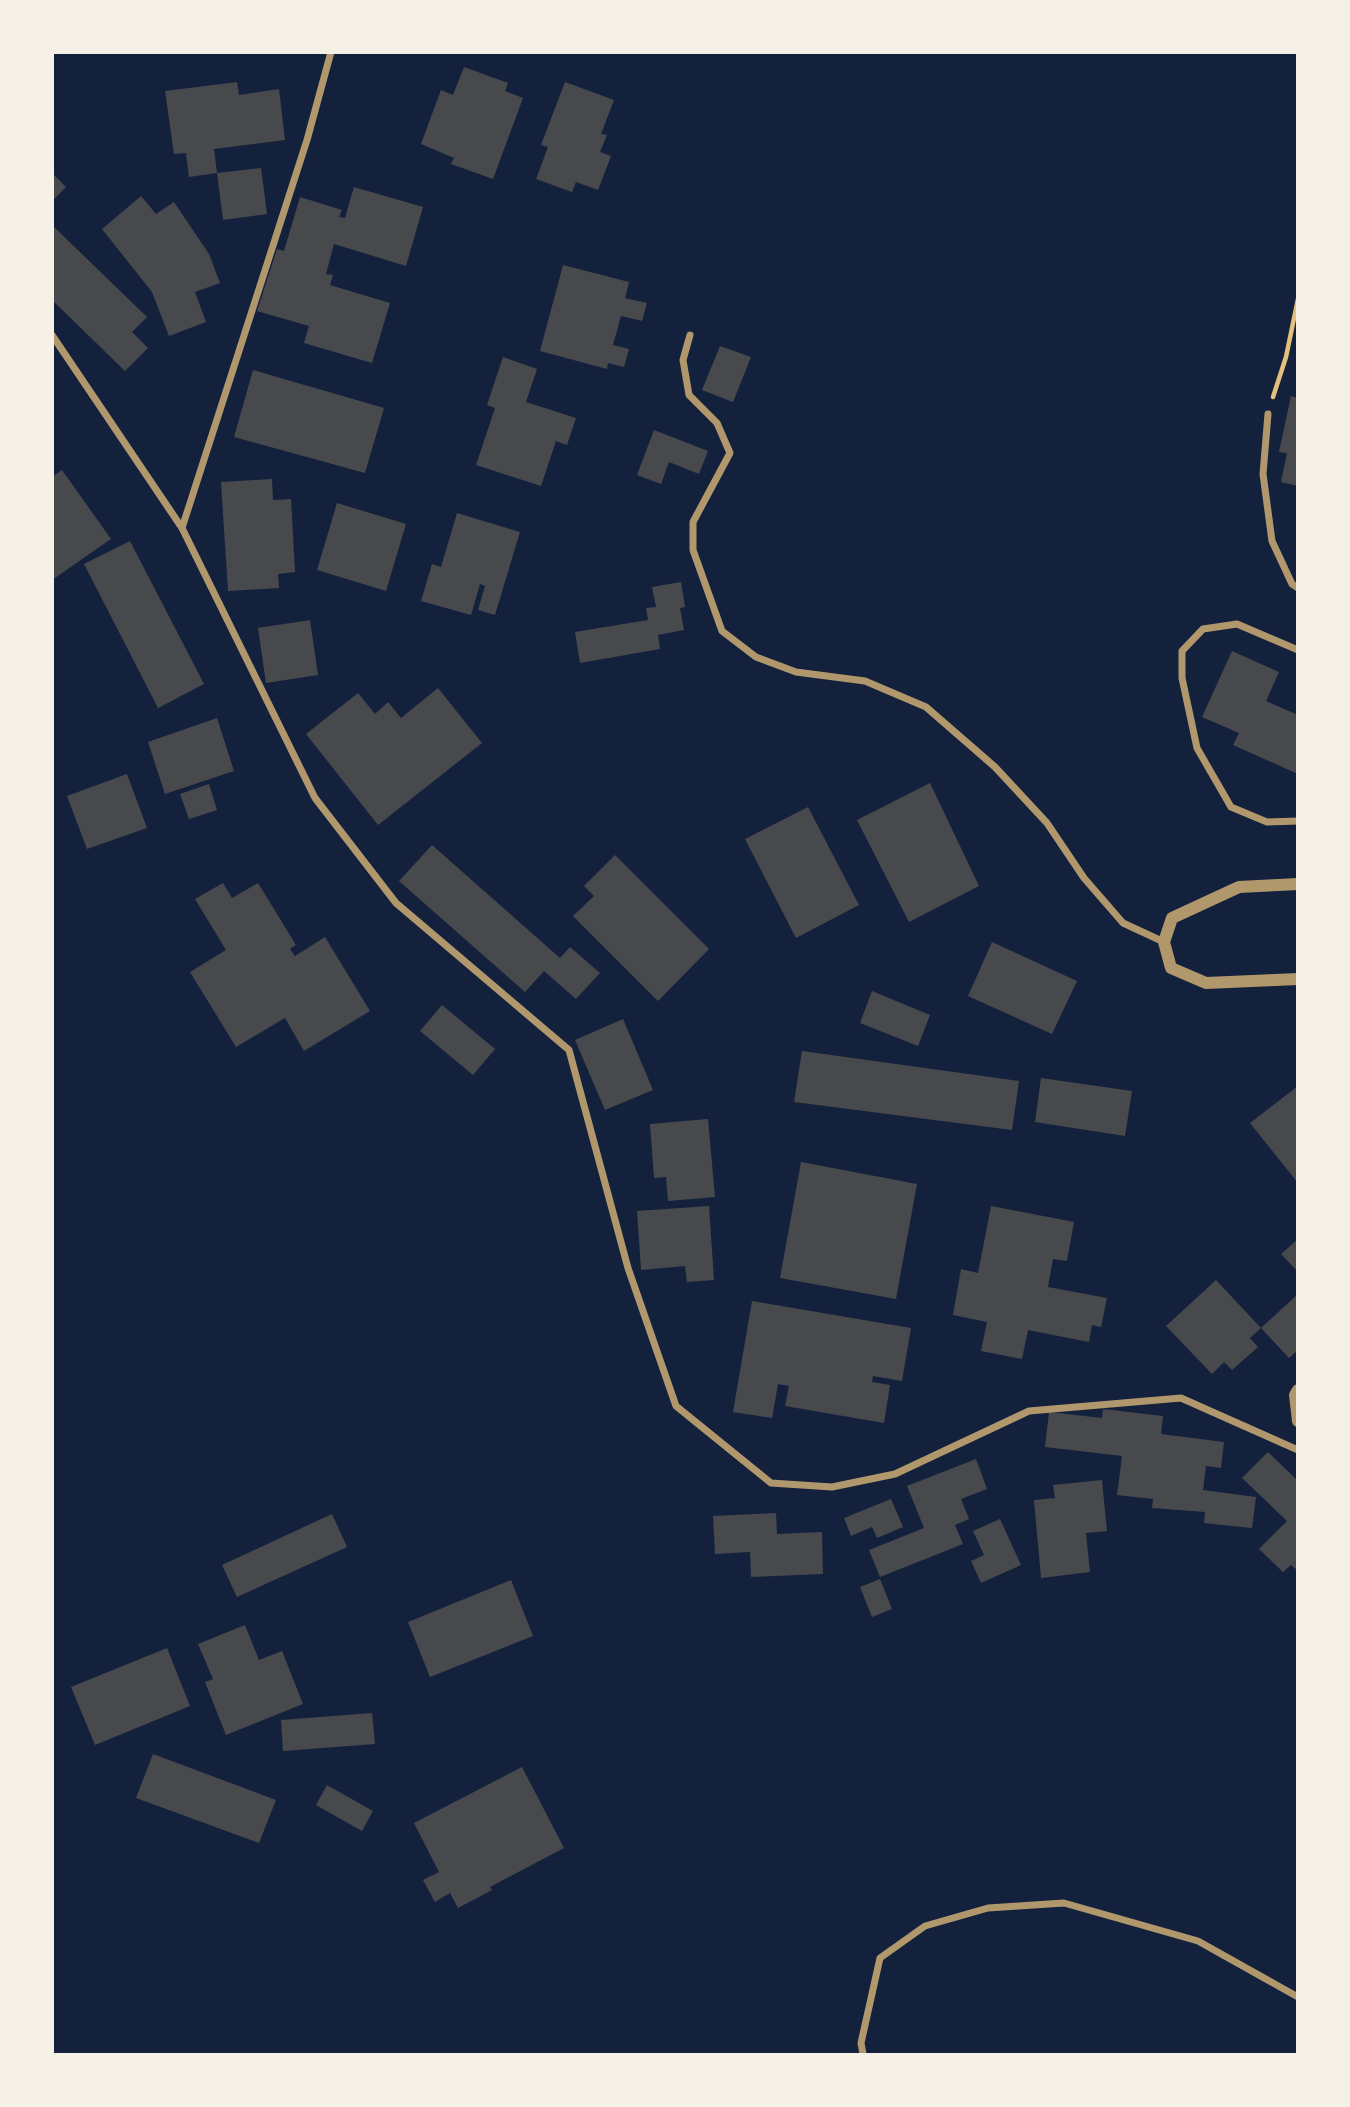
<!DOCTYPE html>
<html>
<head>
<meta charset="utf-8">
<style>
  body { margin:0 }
  #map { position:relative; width:1350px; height:2107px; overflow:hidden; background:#14213d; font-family:"Work Sans",sans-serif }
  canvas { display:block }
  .frame { position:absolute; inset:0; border:54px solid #f6f1e7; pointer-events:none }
</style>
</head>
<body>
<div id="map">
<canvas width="1350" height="2107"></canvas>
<div class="frame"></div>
</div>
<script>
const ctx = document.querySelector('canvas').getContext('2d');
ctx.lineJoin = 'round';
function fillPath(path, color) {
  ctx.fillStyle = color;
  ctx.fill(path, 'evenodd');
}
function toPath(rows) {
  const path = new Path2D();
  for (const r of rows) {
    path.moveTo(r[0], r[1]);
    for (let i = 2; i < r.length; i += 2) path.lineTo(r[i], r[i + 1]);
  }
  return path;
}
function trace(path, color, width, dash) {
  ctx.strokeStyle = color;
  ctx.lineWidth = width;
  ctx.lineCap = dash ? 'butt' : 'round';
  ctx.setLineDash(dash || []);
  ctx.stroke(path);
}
const building = toPath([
  [464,67,508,83,505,91,523,98,493,179,451,164,454,158,421,144,441,90,453,95],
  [237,82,239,95,279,89,285,140,214,149,217,173,189,177,186,153,174,154,165,91],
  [565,82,614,100,601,134,607,135,600,152,611,156,598,190,576,182,572,192,536,179,548,147,541,145],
  [261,168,267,214,223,220,217,173],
  [52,173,66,187,52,201],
  [354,187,423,207,406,266,334,244,326,274,333,275,330,285,390,303,372,363,304,343,309,326,257,311,277,249,284,251,300,197,342,210,339,217,345,218],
  [141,196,156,214,174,202,209,254,220,283,195,292,206,322,169,336,152,292,102,229],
  [52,225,147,317,132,332,148,348,125,371,52,300],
  [563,265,629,282,625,298,647,303,642,321,621,316,613,345,629,349,624,367,608,363,607,369,540,351],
  [720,346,751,357,733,402,702,390],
  [503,357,537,369,526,402,576,418,567,445,556,441,541,486,476,465,495,408,487,405],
  [253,370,384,408,365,473,234,437],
  [1291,396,1298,398,1298,486,1281,482,1287,453,1279,452],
  [654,430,708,451,699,474,669,462,661,484,637,475],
  [62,470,111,539,52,580,52,477],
  [272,479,273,500,291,499,295,572,278,574,279,588,228,591,221,482],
  [337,503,406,524,386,591,317,570],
  [457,513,520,532,495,615,478,610,485,586,480,584,471,615,421,601,432,564,441,567],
  [130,541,204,684,158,708,84,564],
  [681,582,685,607,680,608,684,630,658,635,660,649,580,663,575,632,648,620,646,608,656,607,652,587],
  [310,620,318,675,266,683,258,628],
  [1232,651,1279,672,1266,701,1298,715,1298,774,1233,745,1239,733,1202,717],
  [438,688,482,743,378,825,306,734,358,693,375,714,388,702,401,718],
  [217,718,234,771,165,794,148,742],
  [127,774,147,828,87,849,67,796],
  [930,783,979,886,909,922,857,820],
  [209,784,217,810,189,819,180,794],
  [808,807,859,905,796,938,745,839],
  [432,845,560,958,570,947,600,973,576,999,544,971,525,992,399,881],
  [615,855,709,949,658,1001,573,916,594,896,584,886],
  [223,883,232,898,258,883,296,945,290,949,295,956,325,937,370,1011,304,1051,285,1018,236,1047,190,972,226,950,195,899],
  [992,942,1077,981,1052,1034,968,996],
  [872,991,930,1015,918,1046,860,1023],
  [442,1005,495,1049,473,1075,420,1031],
  [623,1019,653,1090,605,1110,575,1040],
  [802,1051,1019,1081,1012,1130,794,1102],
  [1041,1078,1132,1091,1125,1136,1035,1122],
  [1298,1086,1298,1183,1250,1123],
  [708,1119,715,1197,668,1201,666,1177,654,1178,650,1124],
  [801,1162,917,1184,896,1299,780,1278],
  [709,1206,714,1280,687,1282,685,1266,641,1270,637,1211],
  [991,1206,1074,1222,1067,1261,1053,1259,1048,1287,1107,1298,1101,1327,1092,1325,1089,1342,1028,1330,1022,1359,981,1351,987,1322,953,1315,961,1269,978,1273],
  [1298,1239,1298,1272,1281,1254],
  [1216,1280,1261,1328,1250,1338,1258,1347,1232,1370,1224,1362,1212,1374,1166,1326],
  [1298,1294,1298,1350,1289,1358,1261,1328],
  [752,1301,911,1328,902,1381,873,1376,872,1382,890,1385,884,1423,785,1406,789,1386,778,1384,772,1418,733,1412],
  [1103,1409,1163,1416,1161,1434,1224,1442,1221,1468,1206,1466,1203,1490,1256,1497,1252,1528,1204,1523,1205,1512,1152,1508,1153,1499,1117,1495,1122,1456,1045,1447,1049,1412,1102,1418],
  [1268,1452,1298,1481,1298,1571,1291,1565,1283,1572,1259,1549,1287,1521,1242,1478],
  [976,1459,987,1489,961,1499,969,1519,955,1525,963,1544,880,1577,869,1550,924,1528,907,1486],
  [1102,1480,1107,1531,1086,1533,1090,1572,1041,1578,1034,1500,1055,1498,1053,1485],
  [891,1499,903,1527,877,1538,872,1527,851,1536,844,1518],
  [776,1513,777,1534,822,1532,823,1574,751,1577,750,1552,715,1554,713,1516],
  [332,1514,347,1547,237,1597,222,1565],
  [1000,1519,1021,1565,981,1583,971,1561,984,1555,973,1531],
  [880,1579,892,1609,872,1617,860,1587],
  [511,1580,533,1636,430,1677,408,1622],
  [245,1625,259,1660,282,1651,303,1704,226,1735,205,1682,213,1679,198,1644],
  [167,1648,190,1706,95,1745,71,1687],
  [372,1713,375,1744,283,1751,281,1720],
  [153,1754,276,1800,259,1843,136,1798],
  [522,1767,564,1848,490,1887,492,1890,458,1908,450,1893,435,1902,423,1880,439,1872,414,1823],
  [327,1785,373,1811,362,1831,316,1805]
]);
const path = toPath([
  [1273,397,1286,357,1298,299]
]);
const minor = toPath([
  [331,52,307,140,182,528,315,798,396,903,569,1050,628,1268,676,1406,771,1483,832,1487,895,1474,1029,1411,1181,1398,1298,1450],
  [52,335,182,528],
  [690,335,683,360,689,395,717,423,730,453,693,522,693,550,722,631,756,657,796,672,865,681,926,707,995,767,1047,823,1084,878,1123,923,1164,942],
  [1268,414,1263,474,1272,541,1292,584,1298,588],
  [1298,650,1237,624,1203,629,1182,651,1182,678,1197,748,1231,807,1267,822,1298,821],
  [863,2054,861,2043,880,1958,925,1926,988,1908,1064,1903,1198,1941,1298,1997]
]);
const tertiary = toPath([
  [1298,884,1239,887,1172,918,1164,942,1171,968,1206,983,1298,979],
  [1298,1390,1295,1395,1298,1421]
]);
fillPath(building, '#48494c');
trace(path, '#e5c07b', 4.5);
trace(minor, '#b1986c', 7);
trace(tertiary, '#b1986c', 12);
</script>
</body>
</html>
